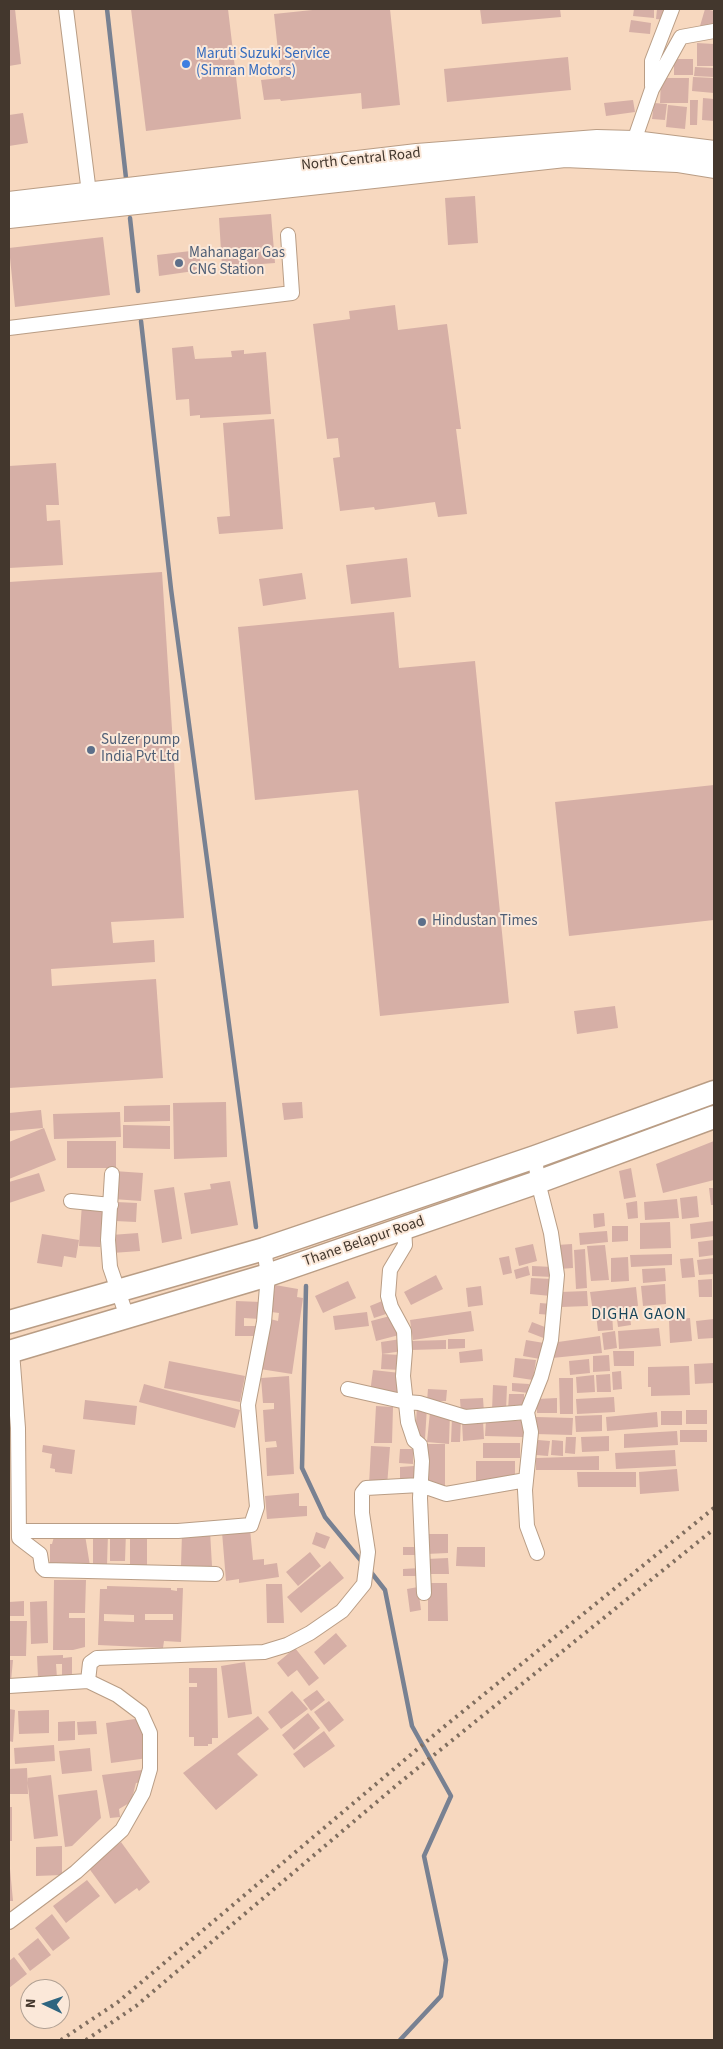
<!DOCTYPE html>
<html>
<head>
<meta charset="utf-8">
<style>
  body { margin:0 }
  #map { position:relative; width:723px; height:2049px; overflow:hidden; background:#f7d8bf; font-family:"Source Sans 3",sans-serif }
  canvas { display:block }
  .frame { position:absolute; inset:0; border:10px solid #43372d; pointer-events:none }
  .north { position:absolute; left:20px; top:1979px; width:50px; height:50px; box-sizing:border-box; background:#fbe8d9; border:1px solid #b1a194; border-radius:50%; rotate:273deg; font-size:14px; font-weight:700; line-height:20px; text-align:center; color:#43372d }
  .north::after { content:''; display:block; margin:auto; width:18px; height:22px; background:#2e6580; clip-path:polygon(50% 0,100% 100%,50% 72%,0 100%) }
</style>
</head>
<body>
<div id="map">
<canvas width="723" height="2049"></canvas>
<div class="frame"></div>
<div class="north">N</div>
</div>
<script>
const ctx = document.querySelector('canvas').getContext('2d');
ctx.lineJoin = 'round';
function toPath(rows) {
  const path = new Path2D();
  for (const r of rows) {
    path.moveTo(r[0], r[1]);
    for (let i = 2; i < r.length; i += 2) path.lineTo(r[i], r[i + 1]);
  }
  return path;
}
function trace(path, color, width, dash) {
  ctx.strokeStyle = color;
  ctx.lineWidth = width;
  ctx.lineCap = dash ? 'butt' : 'round';
  ctx.setLineDash(dash || []);
  ctx.stroke(path);
}
function fillPath(path, color) {
  ctx.fillStyle = color;
  ctx.fill(path, 'evenodd');
}
function label(font, color, halo, rows, align = 'center') {
  ctx.font = font + ' "Source Sans 3",sans-serif';
  ctx.lineWidth = 4;
  ctx.setLineDash([]);
  ctx.textBaseline = 'middle';
  ctx.strokeStyle = halo;
  ctx.fillStyle = color;
  for (const [text, x, y, turn = 0] of rows) {
    ctx.save();
    ctx.translate(x, y);
    ctx.rotate((+turn || 0) * Math.PI / 180);
    ctx.textAlign = isNaN(turn) ? turn : align;
    if (halo) ctx.strokeText(text, 0, 0);
    ctx.fillText(text, 0, 0);
    ctx.restore();
  }
}
const stream = toPath([
  [107,9,126,178],
  [130,218,138,291],
  [141,321,171,589,256,1227],
  [306,1286,302,1468,325,1517,363,1563],
  [370,1571,385,1590,412,1726,451,1796,424,1856,446,1960,441,1996,400,2040]
]);
const building = toPath([
  [9,9,15,9,21,64,9,66],
  [131,9,228,9,241,119,146,131],
  [322,9,390,9,400,105,362,109,361,93,281,101,280,99,264,100,261,80,281,78,274,14],
  [480,9,560,9,561,17,482,24],
  [634,9,654,9,654,18,633,16],
  [657,9,668,11,666,20,656,19],
  [705,9,714,11,714,30,700,26],
  [631,20,651,23,650,34,629,32],
  [697,43,714,44,713,66,697,66],
  [568,57,571,90,447,102,444,69],
  [674,59,693,59,693,75,674,75],
  [695,67,714,68,714,77,694,76],
  [693,77,714,78,714,93,692,91],
  [661,78,689,78,688,103,660,103],
  [703,98,714,99,714,121,702,120],
  [633,100,635,112,606,116,604,103],
  [690,100,698,100,697,125,690,125],
  [654,103,667,104,665,120,652,119],
  [668,105,687,107,685,129,666,127],
  [23,113,28,143,9,146,9,115],
  [475,196,478,243,448,245,445,198],
  [271,214,275,263,222,267,219,218],
  [103,237,110,295,15,307,9,248],
  [199,250,201,270,159,276,157,255],
  [395,305,398,330,447,324,461,429,456,429,467,514,438,517,435,502,375,510,374,507,340,511,333,458,340,457,338,438,327,439,313,324,350,319,349,311],
  [193,346,195,359,232,357,231,351,244,350,244,354,266,352,271,414,200,418,200,415,190,416,189,399,176,400,172,348],
  [274,419,283,529,219,534,217,517,230,516,223,423],
  [56,463,59,505,46,505,47,521,60,520,63,565,9,568,9,466],
  [407,558,411,597,351,604,346,565],
  [162,572,184,918,111,922,113,943,154,940,155,962,51,969,52,986,156,979,163,1078,9,1088,9,582],
  [302,573,306,599,263,606,259,579],
  [394,612,399,668,475,661,509,1003,380,1016,358,790,255,800,238,627],
  [714,785,714,920,569,936,555,802],
  [615,1006,618,1028,577,1034,574,1011],
  [226,1102,227,1157,174,1159,173,1103],
  [302,1102,303,1118,284,1120,282,1103],
  [170,1105,170,1121,124,1122,124,1106],
  [41,1110,43,1128,9,1131,9,1113],
  [120,1112,121,1137,54,1139,53,1114],
  [123,1125,170,1126,170,1149,123,1148],
  [44,1128,56,1160,9,1179,9,1142],
  [67,1141,116,1141,116,1168,67,1168],
  [714,1141,714,1180,663,1193,656,1164],
  [631,1168,636,1197,624,1199,619,1171],
  [114,1171,143,1173,141,1201,113,1199],
  [39,1173,45,1191,9,1203,9,1182],
  [230,1181,238,1225,191,1234,184,1193,211,1189,210,1184],
  [174,1187,182,1239,162,1243,154,1190],
  [709,1188,714,1188,714,1205,711,1205],
  [697,1196,699,1217,682,1219,680,1198],
  [677,1199,679,1218,645,1220,644,1202],
  [637,1201,638,1218,628,1219,626,1203],
  [116,1202,137,1203,136,1222,115,1221],
  [82,1204,103,1206,100,1247,79,1246],
  [604,1213,605,1226,594,1228,593,1214],
  [714,1221,714,1236,691,1239,690,1224],
  [670,1222,671,1248,640,1249,640,1223],
  [612,1226,628,1226,628,1241,612,1242],
  [607,1231,608,1242,580,1245,579,1233],
  [138,1233,140,1251,112,1253,111,1235],
  [42,1234,79,1240,76,1258,64,1256,62,1267,37,1263],
  [714,1240,714,1255,699,1257,698,1242],
  [533,1244,537,1261,519,1266,515,1248],
  [572,1244,573,1268,559,1269,557,1245],
  [605,1245,609,1280,591,1281,587,1246],
  [585,1249,587,1288,576,1289,574,1250],
  [672,1254,672,1265,631,1267,630,1255],
  [509,1256,512,1273,503,1275,499,1258],
  [628,1257,629,1281,611,1282,611,1258],
  [693,1258,695,1277,682,1278,680,1259],
  [714,1258,714,1274,699,1275,697,1260],
  [528,1266,530,1275,516,1279,514,1270],
  [532,1266,553,1267,552,1277,532,1276],
  [665,1268,666,1281,643,1283,642,1269],
  [436,1275,443,1289,411,1305,404,1292],
  [531,1278,552,1279,551,1296,530,1294],
  [712,1279,712,1297,699,1297,698,1280],
  [348,1281,356,1298,323,1313,315,1296],
  [665,1284,666,1304,643,1306,641,1286],
  [275,1285,298,1289,297,1297,303,1298,292,1374,260,1369,262,1353,265,1353,270,1319,278,1321,279,1313,271,1312],
  [481,1286,483,1305,468,1307,466,1288],
  [636,1287,638,1306,593,1312,590,1292],
  [587,1291,588,1306,561,1307,560,1292],
  [387,1299,392,1312,374,1318,370,1306],
  [236,1301,261,1302,260,1319,244,1318,244,1326,260,1326,260,1336,235,1336],
  [540,1303,552,1304,551,1315,539,1314],
  [629,1309,631,1325,618,1327,616,1311],
  [471,1311,474,1331,413,1340,410,1320],
  [367,1312,369,1326,335,1330,333,1316],
  [612,1312,613,1330,598,1331,596,1314],
  [394,1315,399,1335,376,1341,371,1321],
  [690,1318,692,1341,670,1343,669,1320],
  [714,1319,714,1338,698,1339,696,1321],
  [532,1322,550,1329,546,1339,528,1332],
  [659,1328,661,1346,619,1349,618,1331],
  [615,1331,617,1348,604,1350,602,1333],
  [600,1336,602,1353,552,1358,551,1343],
  [401,1339,403,1351,382,1354,381,1342],
  [448,1339,465,1339,465,1348,448,1349],
  [446,1340,446,1349,410,1350,410,1341],
  [526,1340,544,1343,540,1359,523,1356],
  [482,1349,483,1361,460,1363,459,1352],
  [613,1351,634,1351,634,1366,614,1366],
  [382,1354,402,1355,401,1370,381,1369],
  [609,1355,610,1371,593,1372,593,1356],
  [515,1358,536,1360,533,1380,513,1377],
  [589,1359,590,1373,570,1375,569,1361],
  [169,1361,245,1376,240,1402,164,1388],
  [714,1363,714,1383,695,1384,694,1364],
  [689,1366,690,1395,651,1396,651,1387,648,1387,648,1367],
  [373,1370,400,1373,397,1397,370,1393],
  [621,1371,622,1389,613,1390,612,1372],
  [610,1374,611,1392,597,1392,596,1375],
  [594,1375,595,1392,577,1393,576,1377],
  [289,1376,294,1474,267,1476,266,1448,277,1447,276,1441,265,1442,263,1410,274,1409,274,1403,263,1403,261,1378],
  [559,1378,573,1378,573,1414,560,1414],
  [512,1383,529,1384,528,1393,512,1391],
  [144,1384,240,1410,235,1428,139,1402],
  [493,1385,507,1386,506,1411,492,1411],
  [428,1389,447,1390,446,1401,427,1401],
  [509,1394,524,1394,524,1410,508,1410],
  [614,1397,615,1412,577,1414,576,1399],
  [483,1398,484,1413,461,1414,460,1399],
  [557,1398,557,1413,537,1413,537,1399],
  [85,1400,137,1406,135,1425,83,1419],
  [376,1406,393,1407,392,1443,374,1443],
  [417,1406,427,1407,425,1439,415,1438],
  [686,1410,707,1410,707,1424,686,1424],
  [661,1411,682,1411,682,1425,661,1425],
  [430,1412,450,1413,449,1444,427,1442],
  [657,1412,658,1427,607,1431,606,1417],
  [602,1415,602,1431,576,1432,575,1416],
  [452,1417,461,1418,460,1442,451,1442],
  [536,1417,573,1418,572,1435,535,1434],
  [483,1420,484,1439,463,1441,462,1422],
  [486,1420,524,1421,523,1437,485,1436],
  [680,1430,707,1430,707,1442,680,1442],
  [677,1431,678,1445,624,1448,624,1434],
  [609,1436,609,1451,582,1452,581,1437],
  [566,1437,576,1437,575,1454,565,1453],
  [538,1440,550,1441,548,1456,536,1455],
  [552,1440,563,1441,563,1456,551,1455],
  [483,1443,520,1443,520,1458,483,1458],
  [427,1444,445,1444,445,1486,427,1486],
  [43,1445,75,1450,72,1474,55,1472,55,1469,50,1468,52,1454,42,1452],
  [371,1446,390,1447,387,1486,369,1485],
  [400,1449,413,1449,413,1464,399,1463],
  [675,1450,676,1466,616,1469,615,1453],
  [599,1456,599,1470,536,1470,536,1458],
  [476,1461,515,1461,515,1481,476,1481],
  [414,1466,414,1482,400,1482,400,1467],
  [677,1469,679,1491,640,1494,639,1472],
  [577,1472,636,1472,636,1487,578,1487],
  [299,1493,299,1506,307,1506,307,1516,267,1519,265,1496],
  [250,1529,253,1560,264,1559,264,1565,277,1563,279,1577,239,1583,239,1579,226,1581,222,1532],
  [210,1531,212,1566,181,1566,182,1533],
  [110,1532,126,1532,125,1561,110,1561],
  [316,1532,330,1537,325,1549,312,1544],
  [55,1533,85,1535,90,1566,50,1566,50,1544,52,1544],
  [93,1534,108,1534,107,1565,93,1564],
  [426,1534,448,1534,448,1553,426,1554],
  [130,1535,147,1535,147,1565,130,1565],
  [403,1547,418,1547,418,1555,403,1555],
  [457,1547,485,1547,485,1567,456,1566],
  [310,1552,321,1566,298,1586,286,1572],
  [448,1558,449,1574,428,1574,427,1559],
  [330,1561,344,1578,301,1613,287,1597],
  [420,1568,420,1576,403,1576,403,1569],
  [54,1580,86,1580,85,1613,69,1613,69,1618,85,1618,85,1647,73,1650,53,1650],
  [428,1583,447,1583,448,1621,428,1621],
  [266,1584,282,1584,284,1623,267,1623],
  [107,1586,171,1588,171,1590,177,1591,177,1588,183,1588,181,1642,164,1641,163,1648,98,1645,100,1589,107,1589],
  [104,1614,134,1615,134,1622,104,1621],
  [145,1614,173,1614,173,1620,145,1620],
  [418,1587,421,1610,410,1612,407,1589],
  [24,1601,24,1616,9,1616,9,1602],
  [47,1601,48,1643,31,1644,30,1602],
  [9,1621,27,1621,26,1656,9,1656],
  [336,1633,347,1646,324,1665,314,1652],
  [295,1648,319,1678,309,1686,297,1670,288,1677,277,1663],
  [63,1655,63,1658,72,1657,72,1675,62,1675,62,1664,56,1664,57,1678,38,1678,37,1656],
  [9,1660,13,1660,11,1681,9,1681],
  [245,1662,252,1714,228,1718,221,1666],
  [189,1668,217,1668,218,1738,212,1738,212,1744,208,1744,208,1746,194,1746,194,1737,189,1737,189,1687,197,1687,197,1683,189,1683],
  [317,1690,325,1700,311,1711,303,1700],
  [292,1691,308,1709,281,1729,268,1712],
  [329,1701,344,1720,329,1732,314,1712],
  [9,1709,15,1710,13,1742,9,1741],
  [49,1710,49,1733,19,1734,18,1711],
  [308,1713,320,1728,294,1750,282,1735],
  [258,1716,269,1729,237,1754,258,1775,216,1810,183,1773],
  [142,1718,148,1758,111,1763,106,1723],
  [75,1721,75,1740,58,1741,58,1722],
  [96,1721,97,1734,78,1735,77,1722],
  [324,1731,335,1746,304,1768,293,1754],
  [54,1745,55,1761,15,1764,14,1748],
  [90,1748,92,1771,62,1774,59,1751],
  [27,1768,28,1794,9,1794,9,1769],
  [142,1770,143,1782,136,1783,131,1802,119,1809,120,1817,110,1818,102,1775],
  [51,1775,58,1836,34,1839,27,1778],
  [97,1790,101,1818,72,1846,65,1847,58,1795],
  [9,1807,12,1807,12,1841,9,1841],
  [121,1842,150,1882,139,1891,137,1888,115,1904,88,1867],
  [62,1846,62,1875,36,1876,36,1847],
  [10,1869,13,1901,9,1901,9,1870],
  [87,1880,100,1896,66,1923,53,1906],
  [52,1914,70,1938,53,1951,35,1928],
  [38,1938,51,1955,30,1971,18,1954],
  [14,1957,27,1974,9,1988,9,1961]
]);
const street = toPath([
  [66,9,90,201],
  [652,86,652,61,672,9],
  [634,141,652,89,681,37,714,31],
  [9,328,292,293,288,235],
  [535,1157,538,1182,551,1233,557,1275,551,1340,541,1377,527,1412,531,1432,525,1490,527,1526,537,1553],
  [112,1174,108,1240,110,1267,127,1317],
  [71,1201,111,1205],
  [404,1228,405,1245,390,1270,388,1296,391,1307,404,1331,405,1351,403,1376,408,1422,414,1440,420,1445,422,1461,420,1498,424,1593],
  [12,1352,18,1428,19,1538,40,1554,42,1567,45,1570,216,1574],
  [348,1389,406,1402,419,1403,465,1417,527,1412],
  [19,1531,178,1531,251,1525,257,1507,248,1405,264,1322,268,1275,264,1249],
  [88,1681,90,1663,97,1658,264,1652,287,1645,310,1633,342,1611,364,1584,368,1552,362,1513,362,1493,366,1488,420,1485,446,1494,526,1480],
  [9,1686,88,1681,117,1695,141,1713,150,1733,150,1769,143,1793,122,1830,76,1872,9,1922]
]);
const secondary = toPath([
  [9,202,417,154,597,140,634,141,714,151],
  [9,218,565,157,677,162,714,168]
]);
const primary = toPath([
  [9,1322,264,1249,535,1157,714,1092],
  [9,1352,268,1275,538,1182,714,1117]
]);
const rail = toPath([
  [61,2040,118,2002,440,1730,714,1508],
  [86,2040,136,2006,398,1784,714,1529]
]);
const markers = [
  [186,64,5,"#3f7fe0"],
  [179,263,5,"#5c6f8a"],
  [91,750,5,"#5c6f8a"],
  [422,922,5,"#5c6f8a"]
];
const shopNames = [
  ["Maruti Suzuki Service",196,55],
  ["(Simran Motors)",196,72]
];
const streetNames = [
  ["North Central Road",361,160,-6],
  ["Thane Belapur Road",364,1242,-19]
];
const serviceNames = [
  ["Mahanagar Gas",189,254],
  ["CNG Station",189,271],
  ["Sulzer pump",101,741],
  ["India Pvt Ltd",101,758],
  ["Hindustan Times",432,922]
];
const neighbourhoodNames = [
  ["DIGHA GAON",639,1315]
];
trace(stream, '#788192', 4.5);
fillPath(building, '#d6afa6');
trace(street, '#b99d85', 16);
trace(secondary, '#b99d85', 22);
trace(primary, '#b99d85', 25);
trace(street, '#fff', 14);
trace(secondary, '#fff', 20);
trace(primary, '#fff', 22);
trace(rail, '#806e5f', 4, [2.5, 5]);
for (const [x, y, r, color] of markers) {
  const dot = new Path2D();
  dot.arc(x, y, r, 0, 2 * Math.PI);
  ctx.fillStyle = color;
  ctx.fill(dot);
  trace(dot, '#fbe8d9', 2);
}
label('15px', '#366cbe', '#fbe8d9', shopNames, 'left');
label('15px', '#43372d', '#fbe8d9', streetNames);
label('15px', '#4e5e75', '#fbe8d9', serviceNames, 'left');
ctx.letterSpacing = '1px';
label('16px', '#19465b', '#fbe8d9', neighbourhoodNames);
ctx.letterSpacing = '0px';
</script>
</body>
</html>
